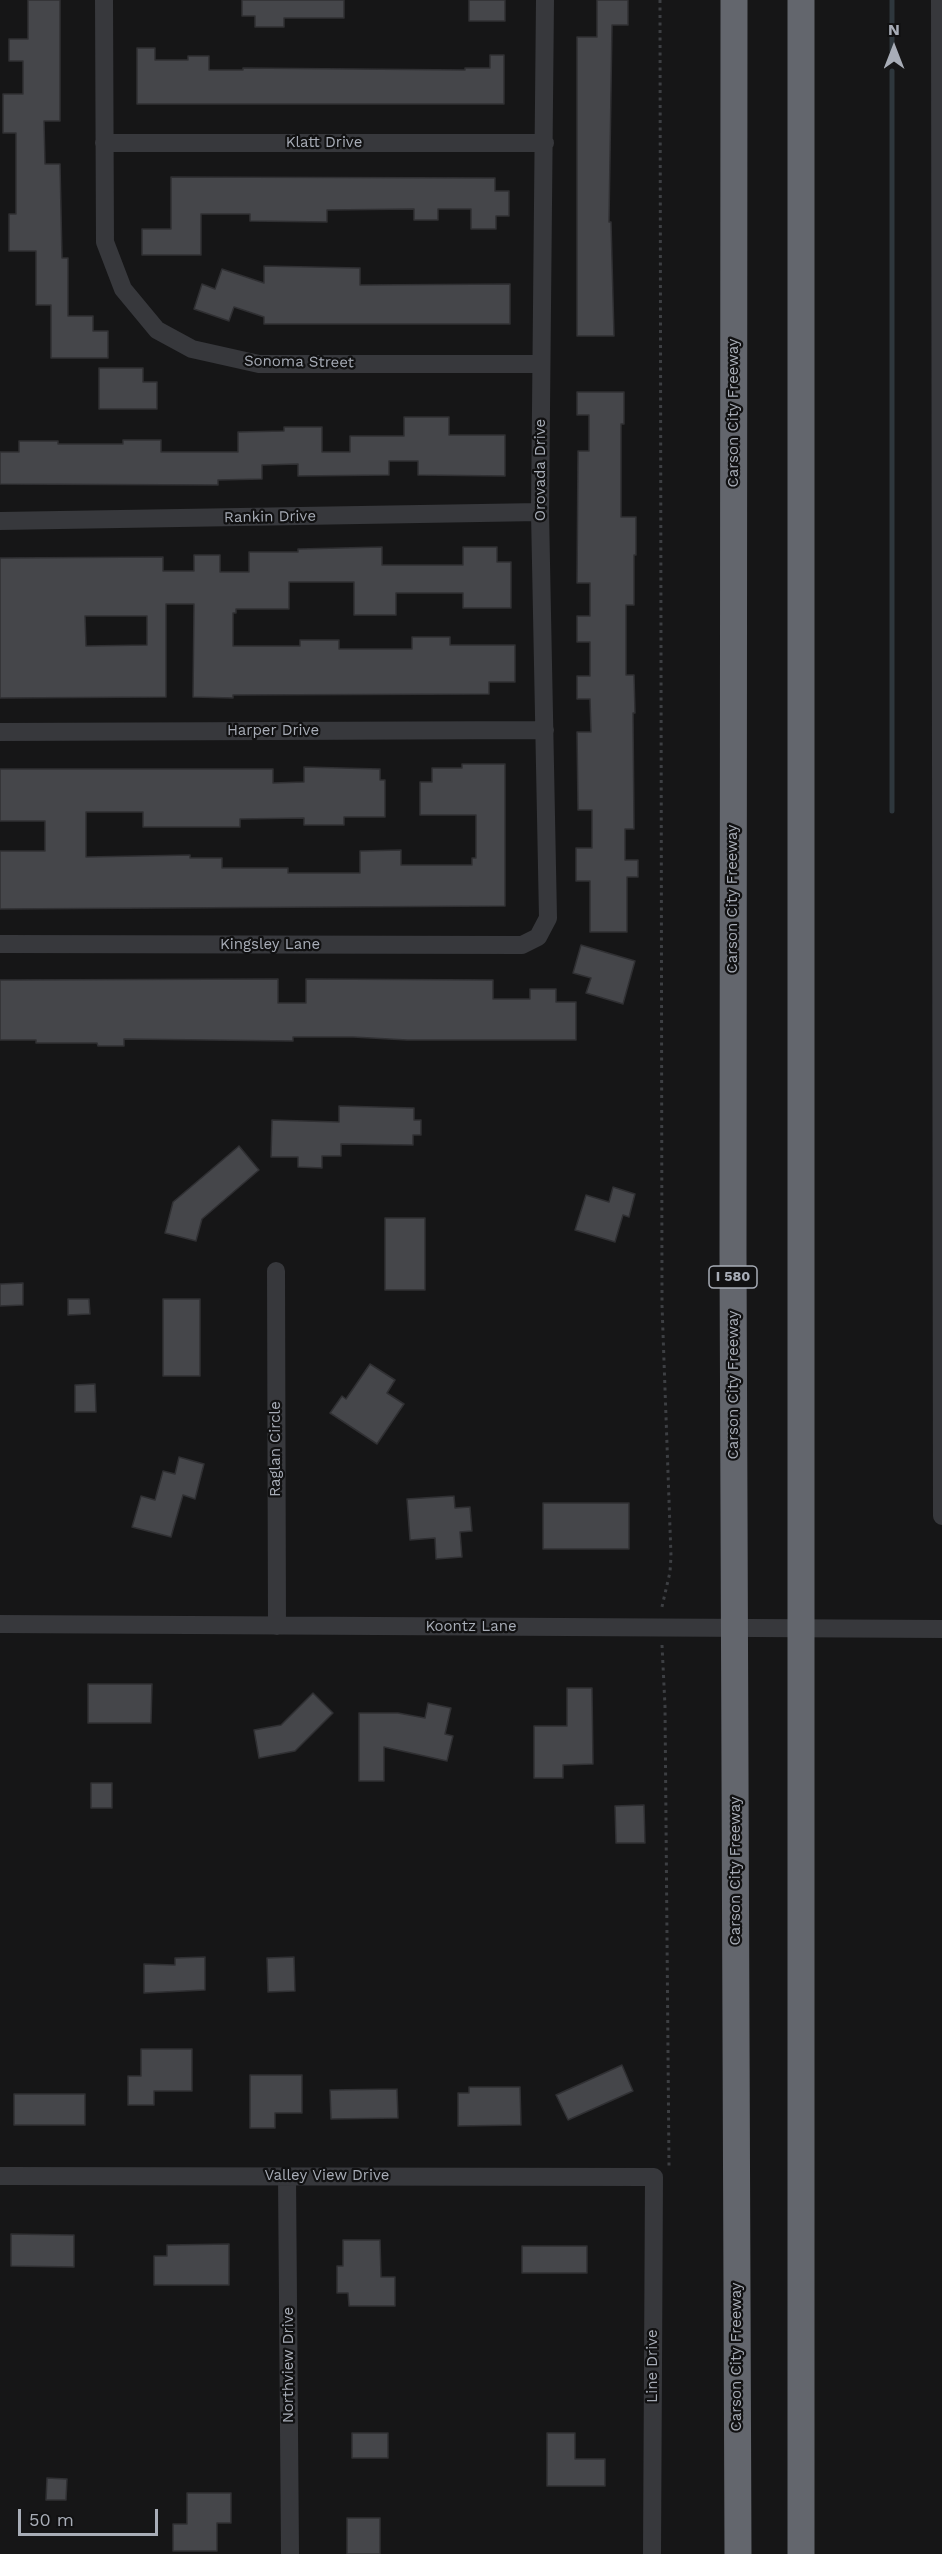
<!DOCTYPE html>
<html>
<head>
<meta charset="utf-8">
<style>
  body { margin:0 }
  #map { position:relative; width:942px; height:2554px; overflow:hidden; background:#161617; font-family:"Work Sans",sans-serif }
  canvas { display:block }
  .north { position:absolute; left:864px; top:18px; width:60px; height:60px; -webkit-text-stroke:4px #111112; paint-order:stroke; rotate:0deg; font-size:16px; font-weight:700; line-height:24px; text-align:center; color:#a8adb7 }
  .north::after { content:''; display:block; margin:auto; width:21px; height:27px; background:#a8adb7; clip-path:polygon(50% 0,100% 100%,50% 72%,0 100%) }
  .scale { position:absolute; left:18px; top:2509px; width:140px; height:27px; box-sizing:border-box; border:3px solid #a8adb7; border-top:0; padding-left:8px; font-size:18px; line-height:21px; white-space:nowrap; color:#a8adb7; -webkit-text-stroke:4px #111112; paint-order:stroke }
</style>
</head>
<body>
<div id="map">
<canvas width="942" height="2554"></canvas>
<div class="north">N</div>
<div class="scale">50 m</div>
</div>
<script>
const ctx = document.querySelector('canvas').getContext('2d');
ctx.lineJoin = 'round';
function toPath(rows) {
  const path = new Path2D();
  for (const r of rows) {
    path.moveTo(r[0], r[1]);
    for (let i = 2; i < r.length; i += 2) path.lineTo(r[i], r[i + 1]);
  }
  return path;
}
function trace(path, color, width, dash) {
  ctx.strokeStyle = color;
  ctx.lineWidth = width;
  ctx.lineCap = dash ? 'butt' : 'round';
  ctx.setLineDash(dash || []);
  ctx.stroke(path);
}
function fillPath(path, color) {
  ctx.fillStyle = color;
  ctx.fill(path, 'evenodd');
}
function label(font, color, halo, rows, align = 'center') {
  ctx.font = font + ' "Work Sans",sans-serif';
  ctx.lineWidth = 4.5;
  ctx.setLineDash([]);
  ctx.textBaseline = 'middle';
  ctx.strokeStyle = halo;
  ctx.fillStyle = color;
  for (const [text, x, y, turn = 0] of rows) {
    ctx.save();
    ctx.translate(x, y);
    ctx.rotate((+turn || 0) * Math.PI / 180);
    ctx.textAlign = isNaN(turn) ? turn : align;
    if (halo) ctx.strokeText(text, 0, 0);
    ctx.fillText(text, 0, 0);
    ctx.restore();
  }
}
const stream = toPath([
  [892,0,892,51],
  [892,71,892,811]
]);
const building = toPath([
  [28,0,60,0,60,121,44,121,45,164,60,164,62,258,68,258,68,316,93,316,93,331,108,331,108,358,51,358,51,305,36,305,36,251,9,251,9,214,16,214,16,133,3,133,3,94,23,94,23,61,9,61,9,39,28,39,28,0],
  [242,0,344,0,344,18,284,18,284,27,255,27,255,16,242,16,242,0],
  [469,0,505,0,505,21,469,21,469,0],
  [597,0,628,0,628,25,612,25,609,222,611,222,614,336,577,336,577,37,597,37,597,0],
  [137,48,155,48,155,60,188,60,188,56,209,56,209,70,243,70,243,68,465,70,465,68,490,68,490,55,504,55,504,104,137,104,137,48],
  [171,177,495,178,495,191,509,191,509,216,496,216,496,229,471,229,471,209,438,209,438,220,414,220,414,209,327,210,327,222,250,221,250,214,201,214,201,255,142,255,142,229,171,229,171,177],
  [264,266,360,268,360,285,510,284,510,324,264,324,264,317,234,307,229,321,194,309,202,284,215,289,222,269,264,283,264,266],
  [99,368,143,368,143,382,157,382,157,409,99,409,99,368],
  [577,392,624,392,624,424,621,424,621,517,636,517,636,555,634,555,634,605,626,605,626,675,634,675,635,713,633,713,634,829,625,829,625,860,638,860,638,877,627,877,627,932,590,932,590,881,576,881,576,848,592,848,592,810,578,810,577,732,591,732,590,699,577,699,577,676,590,676,590,642,577,642,577,616,590,616,590,583,577,583,578,451,589,451,589,415,577,415,577,392],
  [404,417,449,417,449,435,505,435,505,476,418,475,418,461,389,461,389,475,298,476,298,464,262,465,262,479,218,480,218,485,0,484,0,452,19,452,19,441,58,441,58,444,123,444,123,440,161,440,161,452,238,452,238,432,284,431,284,427,322,427,322,452,350,452,350,436,404,436,404,417],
  [382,547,382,565,463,565,463,547,497,547,497,562,511,562,511,608,463,608,463,593,396,593,396,615,354,615,354,582,289,582,289,609,236,609,236,613,233,613,233,646,300,646,300,640,339,640,339,649,412,649,412,637,450,637,450,645,515,645,515,682,489,682,489,694,233,695,233,698,193,697,194,604,166,604,166,697,0,698,0,558,163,557,163,571,194,571,194,555,220,555,220,572,249,572,249,552,298,552,298,549,382,547],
  [85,616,147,616,147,645,86,646,85,616],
  [462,764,505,764,505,906,0,909,0,851,45,851,45,821,0,821,0,769,273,769,273,783,304,782,304,767,380,769,380,780,385,780,385,817,344,817,344,825,304,825,304,818,240,819,240,827,143,827,143,812,86,812,86,857,190,855,190,858,222,858,222,868,288,868,288,873,360,873,360,851,401,850,401,865,472,865,472,858,476,858,476,815,420,815,420,782,432,782,432,768,462,768,462,764],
  [581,945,635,961,623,1004,586,993,591,978,573,973,581,945],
  [278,979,278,1003,306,1003,306,979,493,980,493,999,530,999,530,989,556,989,556,1002,576,1002,576,1040,407,1040,353,1037,293,1037,293,1041,124,1039,124,1046,98,1046,97,1043,36,1043,36,1040,0,1040,0,980,278,979],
  [339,1106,414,1108,414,1120,421,1120,421,1135,413,1135,413,1145,341,1144,341,1156,322,1156,322,1168,298,1167,298,1157,271,1157,272,1120,339,1122,339,1106],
  [239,1146,259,1170,202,1219,196,1241,165,1233,173,1202,239,1146],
  [613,1187,635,1194,629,1217,623,1215,615,1242,575,1230,586,1195,609,1202,613,1187],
  [385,1218,425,1218,425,1290,385,1290,385,1218],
  [23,1283,23,1305,0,1306,0,1284,23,1283],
  [68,1299,89,1299,90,1314,68,1315,68,1299],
  [163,1299,200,1299,200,1376,163,1376,163,1299],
  [370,1364,395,1380,387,1393,404,1404,377,1444,330,1413,342,1396,346,1399,370,1364],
  [95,1384,96,1412,75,1412,75,1385,95,1384],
  [179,1457,204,1464,195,1499,183,1495,171,1537,132,1527,141,1496,155,1500,163,1471,175,1474,179,1457],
  [454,1496,455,1508,470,1507,472,1531,460,1532,462,1557,436,1559,435,1538,410,1540,407,1499,454,1496],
  [543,1503,629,1503,629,1549,543,1549,543,1503],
  [88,1684,152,1684,151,1723,88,1723,88,1684],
  [567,1688,592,1688,593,1764,563,1765,563,1778,534,1778,534,1726,567,1726,567,1688],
  [313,1693,333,1713,295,1751,259,1758,254,1730,281,1725,313,1693],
  [428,1703,451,1708,445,1734,453,1736,447,1761,384,1747,384,1781,359,1781,359,1713,398,1713,425,1718,428,1703],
  [91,1783,112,1783,112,1808,91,1808,91,1783],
  [644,1805,645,1843,616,1843,615,1806,644,1805],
  [205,1957,205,1990,144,1993,144,1964,175,1965,175,1958,205,1957],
  [294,1957,295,1991,268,1992,267,1958,294,1957],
  [141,2049,192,2049,192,2091,154,2091,154,2105,128,2105,128,2076,141,2076,141,2049],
  [622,2065,633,2091,568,2120,556,2095,622,2065],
  [250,2075,302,2075,302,2113,275,2113,275,2128,250,2128,250,2075],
  [469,2087,520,2087,521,2125,458,2126,458,2093,469,2093,469,2087],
  [397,2089,398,2118,331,2119,330,2090,397,2089],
  [14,2094,85,2094,85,2125,14,2125,14,2094],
  [11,2234,74,2235,74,2267,11,2266,11,2234],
  [343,2240,380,2240,381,2277,395,2277,395,2306,349,2306,348,2293,337,2293,337,2266,343,2266,343,2240],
  [229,2244,229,2285,154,2285,154,2256,167,2256,167,2245,229,2244],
  [522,2246,587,2246,587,2273,522,2273,522,2246],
  [352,2433,388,2433,388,2458,352,2458,352,2433],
  [547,2433,575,2433,575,2459,605,2459,605,2486,547,2486,547,2433],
  [47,2478,67,2479,66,2500,46,2500,47,2478],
  [187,2493,231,2493,231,2523,217,2523,217,2551,173,2551,173,2524,187,2524,187,2493],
  [347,2518,380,2518,380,2554,347,2554,347,2518]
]);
const path = toPath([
  [660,0,662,1305,671,1556,670,1572,661,1611],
  [662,1645,665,1706,669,2166]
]);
const minor = toPath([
  [104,0,105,242,123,289,157,330,192,349,259,364,541,364],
  [940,0,942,1516],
  [104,143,545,143],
  [0,521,540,512],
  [0,732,545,730],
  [0,944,522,945,538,937,548,918,540,512,545,0],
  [276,1271,277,1626],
  [0,1624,942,1629],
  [0,2176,654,2177,652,2554],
  [287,2176,290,2554]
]);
const highway = toPath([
  [734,0,733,1253,738,2554],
  [801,2554,801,0]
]);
const shields = [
  [733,1277,48]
];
const shieldNames = [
  ["I 580",733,1277]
];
const streetNames = [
  ["Klatt Drive",324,143],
  ["Sonoma Street",299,362,1],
  ["Carson City Freeway",734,413,-90],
  ["Orovada Drive",541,470,-90],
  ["Rankin Drive",270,517,-1],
  ["Harper Drive",273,731],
  ["Carson City Freeway",733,899,-90],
  ["Kingsley Lane",270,945],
  ["Carson City Freeway",734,1385,-90],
  ["Raglan Circle",276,1449,-90],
  ["Koontz Lane",471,1627],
  ["Carson City Freeway",736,1871,-90],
  ["Valley View Drive",327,2176],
  ["Carson City Freeway",737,2357,-90],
  ["Northview Drive",289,2365,-90],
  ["Line Drive",653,2366,-90]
];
trace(stream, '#2e373d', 5);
fillPath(building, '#45464a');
trace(building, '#303033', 1.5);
trace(path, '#3d3f43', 3, [3, 4.5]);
trace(minor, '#37383c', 18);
trace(highway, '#63666d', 27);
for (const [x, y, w] of shields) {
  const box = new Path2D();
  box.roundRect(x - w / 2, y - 11, w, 22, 4.5);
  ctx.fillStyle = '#111112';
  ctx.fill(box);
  trace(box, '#a8adb7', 1.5);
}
label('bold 14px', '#a8adb7', null, shieldNames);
label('15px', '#a8adb7', '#111112', streetNames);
</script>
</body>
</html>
